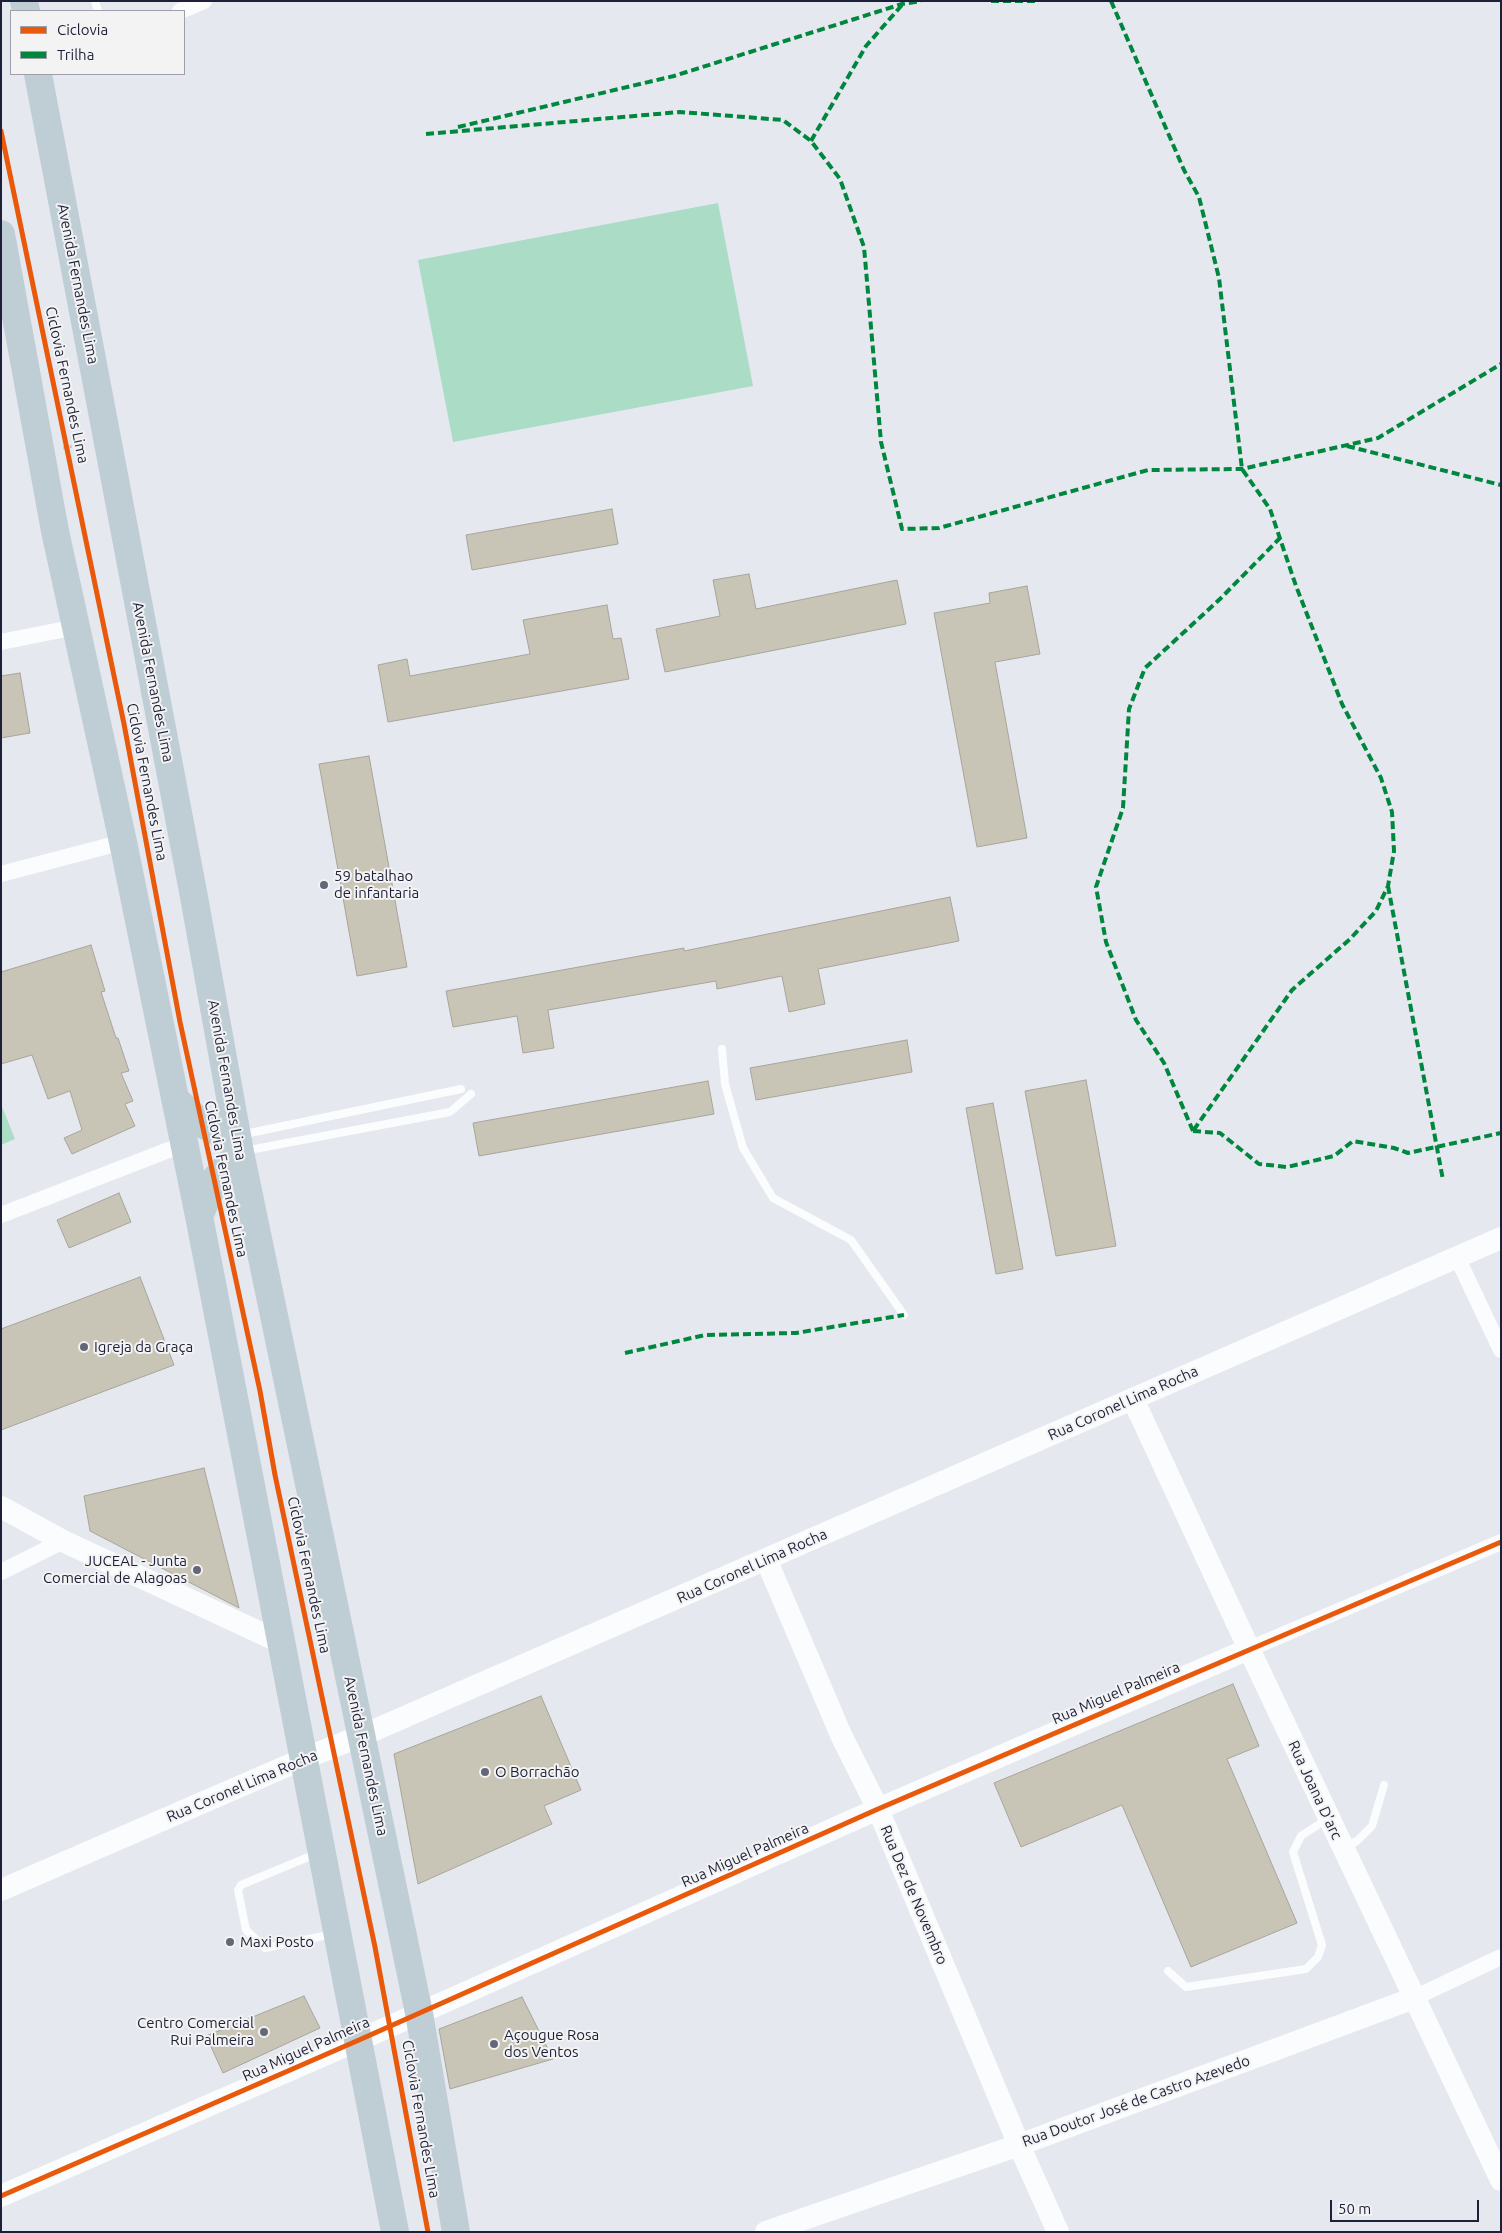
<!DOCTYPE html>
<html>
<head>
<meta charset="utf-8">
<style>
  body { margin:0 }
  #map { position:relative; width:1502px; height:2233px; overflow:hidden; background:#e6e8f0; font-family:Ubuntu,sans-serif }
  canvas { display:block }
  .frame { position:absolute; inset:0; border:2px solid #1e203a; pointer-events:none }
  .legend { position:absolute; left:10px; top:10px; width:175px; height:65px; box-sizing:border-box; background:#f3f3f3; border:1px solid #9e9fa9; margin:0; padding:6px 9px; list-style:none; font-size:15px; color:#1e203a }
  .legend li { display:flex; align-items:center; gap:10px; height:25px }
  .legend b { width:25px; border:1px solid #9e9fa9 }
  .scale { position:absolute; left:1330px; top:2200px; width:149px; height:22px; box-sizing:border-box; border:2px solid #1e203a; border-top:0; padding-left:6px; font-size:15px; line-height:18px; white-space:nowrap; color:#1e203a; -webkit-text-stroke:4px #f3f3f3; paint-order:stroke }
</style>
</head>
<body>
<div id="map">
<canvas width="1502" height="2233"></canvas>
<div class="frame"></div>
<ul class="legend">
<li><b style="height:6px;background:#e8590c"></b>Ciclovia</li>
<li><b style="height:6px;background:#00873e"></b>Trilha</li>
</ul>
<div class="scale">50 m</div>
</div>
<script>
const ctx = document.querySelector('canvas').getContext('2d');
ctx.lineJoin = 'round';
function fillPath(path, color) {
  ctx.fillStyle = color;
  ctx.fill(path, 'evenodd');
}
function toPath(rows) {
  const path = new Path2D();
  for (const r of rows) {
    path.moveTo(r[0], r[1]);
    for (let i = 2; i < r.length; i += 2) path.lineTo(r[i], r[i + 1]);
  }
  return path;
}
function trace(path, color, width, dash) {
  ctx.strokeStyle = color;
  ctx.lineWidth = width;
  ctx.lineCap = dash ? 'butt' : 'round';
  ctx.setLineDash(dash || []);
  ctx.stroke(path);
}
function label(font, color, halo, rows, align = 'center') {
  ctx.font = font + ' Ubuntu,sans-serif';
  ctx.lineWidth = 4;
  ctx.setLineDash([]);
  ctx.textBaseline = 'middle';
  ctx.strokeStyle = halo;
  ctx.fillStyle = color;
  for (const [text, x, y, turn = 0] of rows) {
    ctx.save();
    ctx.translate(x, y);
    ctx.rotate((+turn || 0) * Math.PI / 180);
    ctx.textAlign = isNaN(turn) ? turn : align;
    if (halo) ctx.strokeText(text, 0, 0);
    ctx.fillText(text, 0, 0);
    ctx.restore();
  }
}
const green = toPath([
  [718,203,753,386,453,442,418,260],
  [1,1104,15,1139,1,1145]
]);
const building = toPath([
  [612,509,618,544,472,570,466,535,612,509],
  [749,574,756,609,897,580,906,624,665,672,656,629,720,616,713,580,749,574],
  [1027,586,1040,654,995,662,1027,838,977,847,934,613,990,603,989,593,1027,586],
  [607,605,613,639,621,638,629,679,388,722,378,665,407,659,410,676,530,654,523,620,607,605],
  [20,673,30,733,1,738,1,676,20,673],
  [369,756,407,967,357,976,319,764,369,756],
  [950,897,959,941,818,969,825,1004,789,1012,782,976,717,989,716,981,548,1010,554,1048,523,1053,517,1016,453,1027,446,991,684,948,684,951,950,897],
  [91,945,105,991,101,992,116,1038,118,1038,129,1071,121,1073,133,1101,125,1104,135,1126,72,1154,64,1138,82,1130,70,1091,48,1099,32,1055,1,1064,1,972,91,945],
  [907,1040,912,1072,756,1100,750,1068,907,1040],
  [1086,1080,1116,1246,1056,1256,1025,1091,1086,1080],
  [708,1081,714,1114,479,1156,473,1123,708,1081],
  [993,1103,1023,1269,996,1274,966,1108,993,1103],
  [119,1193,131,1222,69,1248,57,1220,119,1193],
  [140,1277,174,1365,1,1430,1,1329,140,1277],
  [204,1468,239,1608,90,1531,84,1496,204,1468],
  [1233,1684,1259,1746,1227,1759,1297,1923,1191,1967,1122,1805,1021,1847,994,1783,1233,1684],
  [541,1696,581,1790,544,1806,552,1824,418,1884,394,1754,541,1696],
  [304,1996,320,2028,223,2073,206,2036,304,1996],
  [522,1997,553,2059,450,2089,439,2029,522,1997]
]);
const path = toPath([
  [63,448,86,444]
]);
const lane = toPath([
  [95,1,98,11],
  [722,1049,725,1084,743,1148,773,1198,851,1240,904,1315],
  [240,1135,461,1089],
  [244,1151,450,1112,471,1094],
  [1345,1848,1358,1840,1372,1826,1384,1785],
  [318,1853,241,1885,238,1890,246,1930,265,1948,333,1934],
  [1168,1971,1186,1987,1306,1969,1318,1957,1322,1945,1293,1852,1301,1836,1327,1819]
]);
const street = toPath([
  [180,11,204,1],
  [1,642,76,627],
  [1,874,123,842],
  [1,1215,184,1144],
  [1457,1257,1501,1350],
  [1,1572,63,1541],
  [1249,1649,1501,1542],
  [1414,1998,1501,1957]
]);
const secondary = toPath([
  [1133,1399,1249,1649,1501,2180],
  [1,1507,63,1541,280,1642],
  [766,1559,841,1735,878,1809,1019,2145,1058,2232],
  [1,1890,303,1759,361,1736,1501,1238],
  [1,2196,359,2040,878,1809,1249,1649],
  [766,2232,1019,2145,1414,1998]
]);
const highway = toPath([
  [24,1,26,11],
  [38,74,194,897,240,1152,419,2013,456,2232],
  [1,234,55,531,123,842,199,1216,395,2232],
  [175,1099,202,1124,217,1132,237,1136],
  [199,1216,216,1178,240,1152]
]);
const quiet = toPath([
  [991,1,1037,1],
  [1111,1,1184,170,1199,197,1219,278,1242,469,1270,509,1296,586,1342,704,1381,778,1392,812,1394,851,1388,886,1376,911,1350,939,1292,990,1193,1131],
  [458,127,674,76,902,4,921,1],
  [426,134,680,112,783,120,811,141,840,179,864,247,881,442,902,529,939,528,1148,470,1242,469,1378,438,1501,364],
  [811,141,866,46,902,5],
  [1347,446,1501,485],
  [1388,886,1443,1180],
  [1193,1131,1164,1063,1136,1020,1106,942,1096,887,1123,808,1129,709,1145,668,1220,599,1280,538],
  [1193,1131,1220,1133,1259,1164,1287,1167,1334,1156,1353,1141,1394,1148,1408,1153,1501,1133],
  [625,1353,705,1335,796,1333,904,1315]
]);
const cycleway = toPath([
  [1,131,124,724,180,1022,260,1391,275,1475,375,1947,428,2232],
  [1,2196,359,2040,878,1809,1501,1542]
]);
const markers = [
  [324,885,5,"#64667a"],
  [84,1347,5,"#64667a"],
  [197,1570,5,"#64667a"],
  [485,1772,5,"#64667a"],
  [230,1942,5,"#64667a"],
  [264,2032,5,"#64667a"],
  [494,2044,5,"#64667a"]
];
const streetNames = [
  ["Avenida Fernandes Lima",78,284,79],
  ["Ciclovia Fernandes Lima",67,385,78],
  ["Avenida Fernandes Lima",153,682,79],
  ["Ciclovia Fernandes Lima",147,782,79],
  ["Avenida Fernandes Lima",227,1080,80],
  ["Ciclovia Fernandes Lima",226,1179,78],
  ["Rua Coronel Lima Rocha",1123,1403,-24],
  ["Rua Coronel Lima Rocha",752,1566,-24],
  ["Ciclovia Fernandes Lima",309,1575,78],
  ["Rua Miguel Palmeira",1116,1693,-23],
  ["Avenida Fernandes Lima",366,1756,78],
  ["Rua Coronel Lima Rocha",242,1786,-23],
  ["Rua Joana D'arc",1315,1790,65],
  ["Rua Miguel Palmeira",745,1855,-24],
  ["Rua Dez de Novembro",914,1895,67],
  ["Rua Miguel Palmeira",306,2049,-24],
  ["Rua Doutor José de Castro Azevedo",1136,2101,-20],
  ["Ciclovia Fernandes Lima",421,2119,80]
];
const poiNames = [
  ["59 batalhao",334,876],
  ["de infantaria",334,893],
  ["Igreja da Graça",94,1347],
  ["JUCEAL - Junta",187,1561,"right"],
  ["Comercial de Alagoas",187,1578,"right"],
  ["O Borrachão",495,1772],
  ["Maxi Posto",240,1942],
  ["Centro Comercial",254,2023,"right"],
  ["Rui Palmeira",254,2040,"right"],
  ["Açougue Rosa",504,2035],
  ["dos Ventos",504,2052]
];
fillPath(green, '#aadcc6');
fillPath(building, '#c8c5b7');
trace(building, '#a7a59b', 1);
trace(path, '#c8c9ce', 3, [2.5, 4]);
trace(lane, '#fbfcfd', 8);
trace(street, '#fbfcfd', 16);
trace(secondary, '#fbfcfd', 22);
trace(highway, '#bfced5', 28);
trace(quiet, '#00873e', 4, [8, 4]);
trace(cycleway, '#e8590c', 5);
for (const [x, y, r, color] of markers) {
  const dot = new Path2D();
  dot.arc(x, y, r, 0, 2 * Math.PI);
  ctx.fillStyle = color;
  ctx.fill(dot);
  trace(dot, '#f3f3f3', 2);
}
label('15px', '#1e203a', '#f3f3f3', streetNames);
label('15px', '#1e203a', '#f3f3f3', poiNames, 'left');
</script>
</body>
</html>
